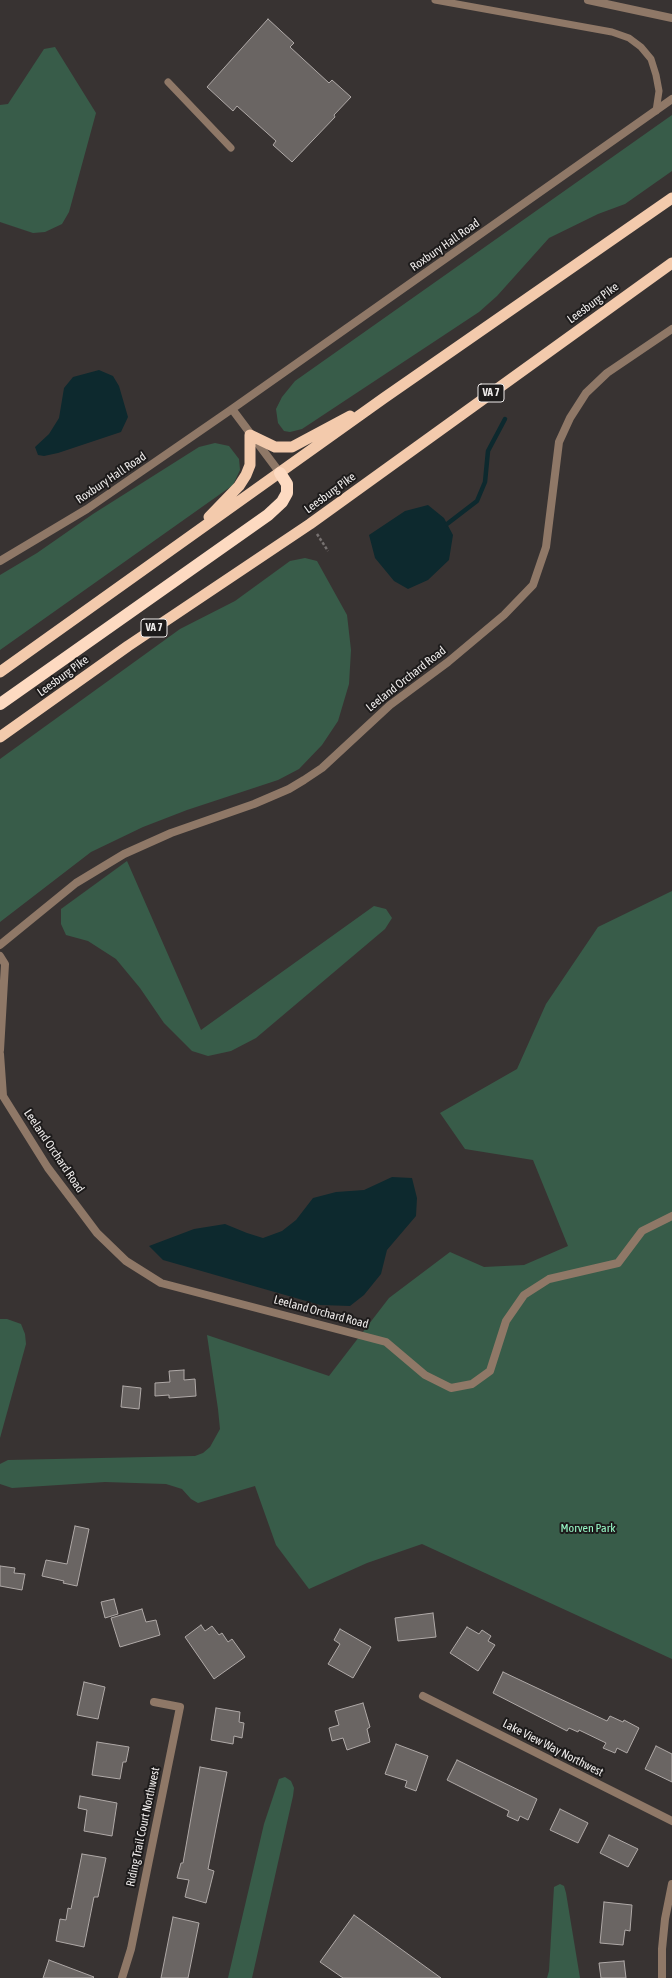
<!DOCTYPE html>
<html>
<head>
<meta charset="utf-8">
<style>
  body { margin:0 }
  canvas { display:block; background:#383332 }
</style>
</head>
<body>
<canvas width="672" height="1978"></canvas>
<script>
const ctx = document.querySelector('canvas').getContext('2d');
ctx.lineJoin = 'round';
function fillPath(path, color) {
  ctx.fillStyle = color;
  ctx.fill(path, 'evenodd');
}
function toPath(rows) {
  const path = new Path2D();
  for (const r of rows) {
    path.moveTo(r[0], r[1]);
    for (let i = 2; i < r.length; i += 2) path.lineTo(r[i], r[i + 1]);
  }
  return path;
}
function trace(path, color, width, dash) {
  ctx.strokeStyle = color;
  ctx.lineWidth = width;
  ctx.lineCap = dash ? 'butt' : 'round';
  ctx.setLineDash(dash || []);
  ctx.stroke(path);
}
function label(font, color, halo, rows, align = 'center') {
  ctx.font = font + ' "Asap Condensed",sans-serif';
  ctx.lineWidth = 4;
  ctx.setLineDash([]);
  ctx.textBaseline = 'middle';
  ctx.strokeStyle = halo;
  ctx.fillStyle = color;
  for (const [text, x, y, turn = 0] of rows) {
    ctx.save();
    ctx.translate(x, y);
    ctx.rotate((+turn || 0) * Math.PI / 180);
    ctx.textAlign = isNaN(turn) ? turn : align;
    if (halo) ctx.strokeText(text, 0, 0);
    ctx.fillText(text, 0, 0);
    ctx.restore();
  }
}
const green = toPath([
  [55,47,96,113,69,212,62,224,45,232,33,233,0,222,0,105,8,104,44,49],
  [672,115,672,171,625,204,598,214,549,238,497,296,479,312,302,429,290,432,284,431,278,423,276,409,282,397,295,381],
  [215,443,229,446,239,459,240,470,233,485,0,650,0,575,37,553,93,514,199,447],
  [305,558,317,561,347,615,351,650,349,684,338,721,322,745,299,769,278,780,187,810,143,827,91,852,0,922,0,759,180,629,235,601,290,561],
  [127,861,201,1030,374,906,386,909,392,918,385,929,256,1038,231,1051,208,1056,192,1051,164,1023,140,988,116,959,88,941,66,935,61,924,61,909],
  [672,891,672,1659,422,1544,367,1563,309,1589,276,1545,255,1486,198,1503,191,1499,182,1489,166,1484,105,1482,12,1488,0,1484,0,1464,8,1460,195,1456,203,1453,210,1447,220,1429,218,1409,207,1335,329,1376,389,1298,450,1252,484,1267,524,1265,568,1246,533,1160,465,1149,440,1113,517,1069,546,1004,598,927],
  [0,1319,7,1319,21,1324,25,1334,26,1344,0,1438],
  [285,1777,291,1781,294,1788,293,1796,252,1978,228,1978,264,1824,279,1779],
  [560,1884,564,1886,566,1893,580,1978,547,1978,549,1971,554,1887]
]);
const water = toPath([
  [99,370,113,376,119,386,128,417,121,432,58,453,44,456,38,455,35,447,49,434,59,418,64,388,73,377],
  [428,505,444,518,453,535,449,560,428,580,408,589,394,581,375,558,369,535,405,511],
  [392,1177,412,1178,417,1198,416,1216,387,1250,381,1274,364,1295,350,1306,320,1305,163,1260,149,1246,194,1229,225,1224,247,1233,263,1238,282,1231,296,1220,313,1198,336,1192,364,1190]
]);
const stream = toPath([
  [447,524,477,501,485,482,488,451,505,419]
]);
const building = toPath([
  [268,19,294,43,290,47,329,83,332,80,351,97,334,115,335,117,292,162,273,145,276,141,237,106,233,111,207,87,268,19],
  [184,1370,184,1380,195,1379,196,1396,169,1398,169,1395,155,1396,155,1383,170,1382,169,1371,184,1370],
  [123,1386,141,1388,139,1409,121,1407,123,1386],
  [75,1526,89,1529,77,1586,63,1583,64,1581,42,1576,46,1560,67,1564,75,1526],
  [0,1566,15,1568,14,1573,25,1574,22,1590,0,1586,0,1566],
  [114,1599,118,1614,105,1618,101,1602,114,1599],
  [142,1609,146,1622,156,1620,160,1635,120,1647,111,1618,142,1609],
  [433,1613,436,1637,398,1641,395,1618,433,1613],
  [201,1625,205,1631,212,1626,219,1635,222,1633,228,1642,232,1639,245,1657,214,1679,185,1637,201,1625],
  [467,1627,479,1634,482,1630,491,1636,488,1641,495,1645,478,1671,450,1653,467,1627],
  [340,1629,371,1647,353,1678,328,1664,340,1644,334,1640,340,1629],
  [503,1672,607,1721,610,1716,623,1722,624,1720,639,1728,627,1753,617,1748,615,1753,603,1748,606,1743,579,1730,578,1732,569,1728,567,1731,493,1693,503,1672],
  [84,1682,105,1687,98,1719,77,1715,84,1682],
  [363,1703,370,1727,367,1729,370,1742,347,1750,343,1738,332,1741,329,1728,339,1725,335,1711,363,1703],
  [216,1708,240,1712,239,1722,244,1723,242,1738,234,1736,233,1744,211,1740,216,1708],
  [97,1742,129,1747,126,1762,123,1762,120,1779,92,1775,97,1742],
  [396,1744,428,1756,416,1791,405,1787,407,1781,385,1774,396,1744],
  [656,1746,672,1754,672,1782,645,1769,656,1746],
  [457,1760,537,1799,528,1820,520,1816,518,1821,507,1816,509,1811,447,1780,457,1760],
  [200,1767,227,1772,208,1869,214,1871,206,1903,185,1897,189,1880,177,1878,181,1863,183,1863,200,1767],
  [80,1796,117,1803,112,1836,84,1831,87,1810,78,1808,80,1796],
  [560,1809,588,1823,578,1843,550,1830,560,1809],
  [609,1835,638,1849,628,1867,600,1853,609,1835],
  [82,1854,106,1858,98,1897,94,1897,84,1947,56,1941,60,1919,66,1920,68,1908,71,1909,82,1854],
  [604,1902,632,1905,630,1931,625,1930,623,1945,600,1943,604,1902],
  [354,1915,441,1978,343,1978,320,1962,354,1915],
  [173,1917,199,1923,188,1978,161,1978,173,1917],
  [49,1960,94,1977,93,1978,43,1978,49,1960],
  [624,1961,626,1978,601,1978,599,1963,624,1961]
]);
const path = toPath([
  [317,534,328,551]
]);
const service = toPath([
  [435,0,612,32,629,38,641,47,651,59,656,75,659,91,656,111],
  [168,82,231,148]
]);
const minor = toPath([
  [588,0,672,18],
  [232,409,280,473],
  [0,561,87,509,232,409,672,99],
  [0,945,76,883,124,854,171,833,254,804,289,789,304,780,322,768,390,705,448,662,504,615,533,585,546,547,559,442,570,418,586,393,607,373,672,329],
  [0,956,5,964,0,1050],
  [0,1054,3,1096,48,1168,76,1205,97,1233,126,1261,161,1283,386,1342,425,1375,451,1388,472,1384,490,1371,506,1321,524,1295,549,1279,618,1263,642,1231,672,1216],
  [423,1696,672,1821],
  [122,1978,131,1949,180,1707,154,1702],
  [662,1978,662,1949,665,1919,672,1884]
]);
const trunk = toPath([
  [209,517,239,486,246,475,250,465,250,435,275,447,292,447,350,416],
  [0,672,384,398,672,198],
  [0,737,128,646,310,524,672,263]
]);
const motorway = toPath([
  [0,704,268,515,282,502,287,493,287,484,280,473]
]);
const shields = [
  [491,393,26],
  [154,628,26]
];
const shieldNames = [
  ["VA 7",491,393],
  ["VA 7",154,628]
];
const streetNames = [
  ["Roxbury Hall Road",445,245,-35],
  ["Leesburg Pike",593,303,-36],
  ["Roxbury Hall Road",111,478,-34],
  ["Leesburg Pike",330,493,-36],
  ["Leesburg Pike",63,676,-36],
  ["Leeland Orchard Road",406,679,-38],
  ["Leeland Orchard Road",54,1151,56],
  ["Leeland Orchard Road",321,1312,15],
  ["Lake View Way Northwest",553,1748,27],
  ["Riding Trail Court Northwest",143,1827,-78]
];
const parkNames = [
  ["Morven Park",588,1528]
];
fillPath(green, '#385c49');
fillPath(water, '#0d292e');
trace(stream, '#0d292e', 4.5);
fillPath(building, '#6a6563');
trace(building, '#afa9a7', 1);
trace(path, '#777271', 2.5, [3, 2]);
trace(service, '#8f7867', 7);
trace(minor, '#8f7867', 8);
trace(trunk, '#f3caac', 11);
trace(motorway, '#fddac1', 12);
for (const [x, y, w] of shields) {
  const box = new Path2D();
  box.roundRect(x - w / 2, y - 9, w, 18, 3);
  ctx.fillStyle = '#1d1b1b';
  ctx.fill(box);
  trace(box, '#efeceb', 1);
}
label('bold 11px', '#efeceb', null, shieldNames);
label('12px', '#efeceb', '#1d1b1b', streetNames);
label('12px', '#99fac8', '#1d1b1b', parkNames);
</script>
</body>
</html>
